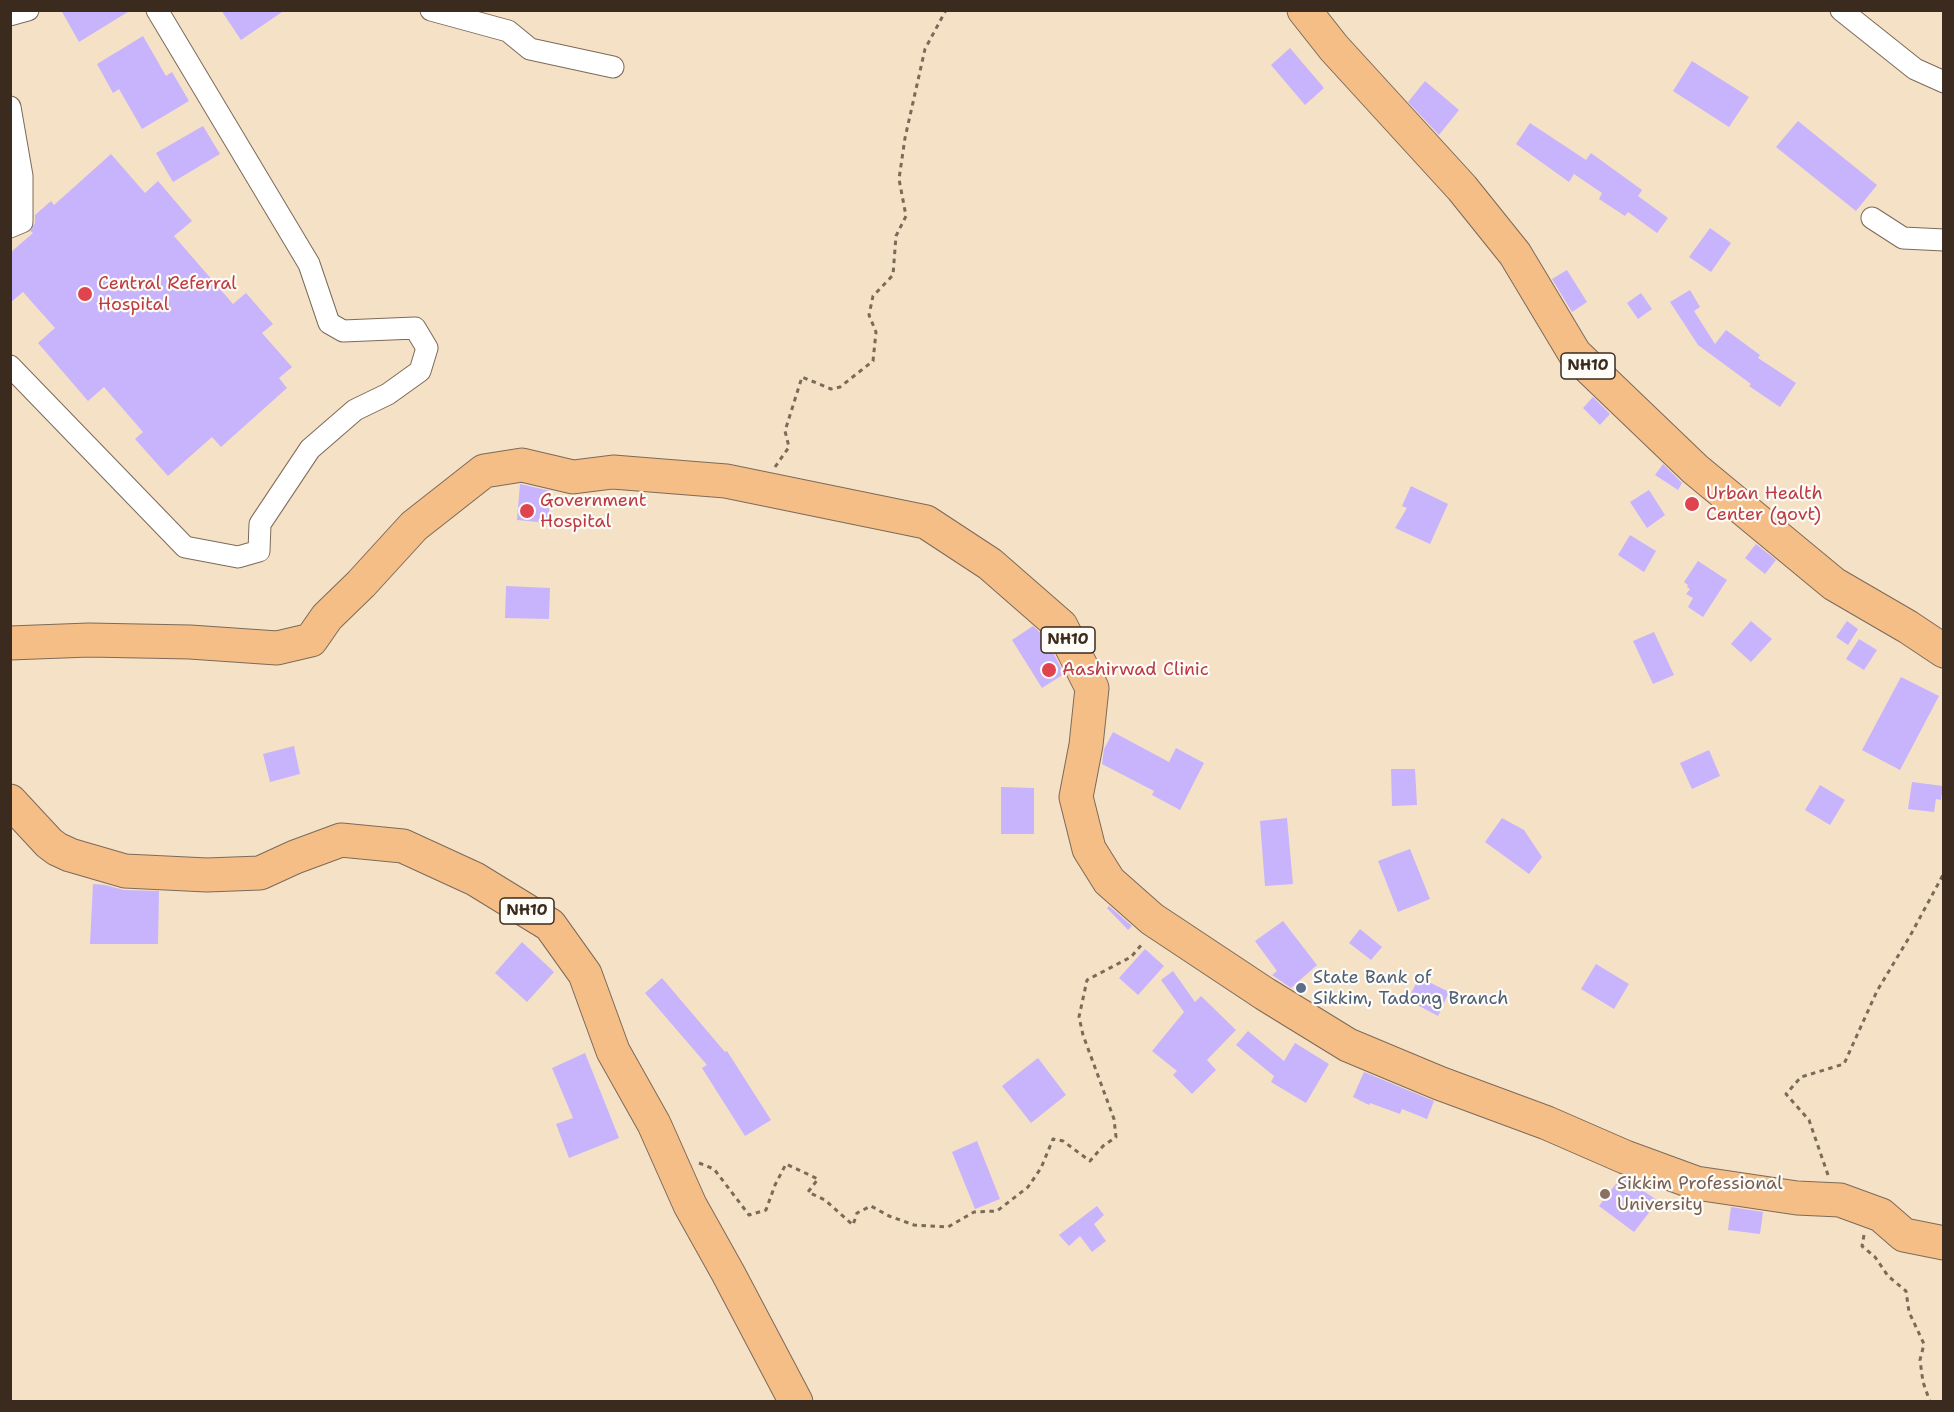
<!DOCTYPE html>
<html>
<head>
<meta charset="utf-8">
<style>
  body { margin:0 }
  #map { position:relative; width:1954px; height:1412px; overflow:hidden; background:#f5e1c6; font-family:"Shantell Sans",sans-serif }
  canvas { display:block }
  .frame { position:absolute; inset:0; border:12px solid #3b2a1e; pointer-events:none }
</style>
</head>
<body>
<div id="map">
<canvas width="1954" height="1412"></canvas>
<div class="frame"></div>
</div>
<script>
const ctx = document.querySelector('canvas').getContext('2d');
ctx.lineJoin = 'round';
function fillPath(path, color) {
  ctx.fillStyle = color;
  ctx.fill(path, 'evenodd');
}
function toPath(rows) {
  const path = new Path2D();
  for (const r of rows) {
    path.moveTo(r[0], r[1]);
    for (let i = 2; i < r.length; i += 2) path.lineTo(r[i], r[i + 1]);
  }
  return path;
}
function trace(path, color, width, dash) {
  ctx.strokeStyle = color;
  ctx.lineWidth = width;
  ctx.lineCap = dash ? 'butt' : 'round';
  ctx.setLineDash(dash || []);
  ctx.stroke(path);
}
function label(font, color, halo, rows, align = 'center') {
  ctx.font = font + ' "Shantell Sans",sans-serif';
  ctx.lineWidth = 4.5;
  ctx.setLineDash([]);
  ctx.textBaseline = 'middle';
  ctx.strokeStyle = halo;
  ctx.fillStyle = color;
  for (const [text, x, y, turn = 0] of rows) {
    ctx.save();
    ctx.translate(x, y);
    ctx.rotate((+turn || 0) * Math.PI / 180);
    ctx.textAlign = isNaN(turn) ? turn : align;
    if (halo) ctx.strokeText(text, 0, 0);
    ctx.fillText(text, 0, 0);
    ctx.restore();
  }
}
const building = toPath([
  [61,10,131,10,79,42],
  [221,10,285,10,241,40],
  [143,36,166,76,172,72,189,101,142,129,119,89,113,93,97,64],
  [1290,48,1324,88,1305,105,1271,65],
  [1692,61,1749,97,1729,127,1673,91],
  [1425,81,1459,110,1439,135,1408,102],
  [1798,121,1877,185,1856,211,1776,147],
  [1530,123,1586,160,1591,153,1642,190,1638,196,1668,218,1657,233,1628,212,1625,216,1599,199,1602,193,1574,174,1569,182,1516,144],
  [203,126,220,154,173,182,156,153],
  [111,154,145,193,158,181,192,221,174,236,233,304,246,293,273,324,262,333,292,367,279,378,287,388,221,447,212,437,168,476,135,439,143,432,104,387,88,401,38,343,55,328,23,292,10,303,10,253,33,233,30,231,35,223,35,215,51,201,54,205],
  [1710,228,1731,243,1711,272,1689,257],
  [1567,270,1587,302,1572,312,1552,279],
  [1690,290,1700,307,1694,311,1715,344,1726,330,1760,355,1758,358,1796,383,1780,407,1749,386,1751,384,1698,345,1670,302],
  [1641,293,1652,309,1638,319,1627,303],
  [1593,397,1610,414,1600,425,1583,408],
  [1663,464,1682,483,1678,490,1655,475],
  [520,484,551,491,548,523,517,520],
  [1411,486,1448,504,1430,544,1395,528,1407,508,1402,506],
  [1649,490,1665,515,1647,528,1630,502],
  [1630,535,1656,551,1644,572,1618,555],
  [1756,544,1776,560,1765,574,1745,558],
  [1698,561,1727,580,1703,617,1688,607,1693,598,1686,594,1690,589,1687,587,1688,585,1684,582],
  [506,586,550,588,549,619,505,618],
  [1751,621,1772,639,1751,662,1731,644],
  [1847,621,1858,629,1848,645,1836,637],
  [1033,626,1046,638,1064,674,1042,688,1012,640],
  [1654,632,1674,675,1653,684,1633,641],
  [1859,639,1877,650,1864,670,1846,659],
  [1901,677,1939,696,1900,770,1862,750],
  [1113,732,1169,762,1176,748,1204,763,1180,810,1152,795,1154,791,1102,764,1104,749],
  [294,746,300,774,270,782,263,754],
  [1709,750,1720,776,1692,789,1680,763],
  [1391,769,1415,769,1417,805,1392,806],
  [1912,782,1943,786,1941,800,1936,799,1934,812,1908,809],
  [1820,785,1845,800,1830,825,1805,810],
  [1001,787,1034,788,1034,834,1001,834],
  [1287,818,1293,884,1265,886,1260,821],
  [1502,818,1524,830,1542,857,1529,874,1485,842],
  [1410,849,1430,899,1398,912,1378,861],
  [93,884,105,885,124,890,159,891,158,944,90,944],
  [1109,906,1132,926,1128,930,1107,908],
  [1283,921,1317,965,1291,988,1272,975,1277,971,1255,941],
  [1360,929,1382,947,1371,960,1349,943],
  [522,942,554,972,527,1002,495,973],
  [1145,949,1164,966,1138,995,1119,978],
  [1596,964,1629,984,1614,1009,1581,989],
  [1173,971,1195,1002,1201,996,1236,1030,1207,1060,1216,1070,1192,1094,1173,1075,1177,1071,1152,1051,1184,1012,1161,980],
  [1419,977,1449,992,1438,1016,1408,1000],
  [662,978,725,1052,727,1051,771,1120,745,1136,702,1068,707,1065,645,993],
  [1248,1031,1284,1061,1295,1043,1329,1064,1306,1103,1271,1082,1274,1076,1236,1045],
  [585,1053,619,1138,569,1158,556,1124,573,1118,552,1068],
  [1038,1058,1066,1095,1031,1123,1002,1086],
  [1364,1072,1434,1101,1427,1119,1402,1109,1400,1114,1370,1103,1369,1105,1353,1097],
  [977,1141,1000,1199,975,1209,952,1152],
  [1622,1176,1658,1201,1634,1232,1599,1206],
  [1097,1206,1104,1215,1094,1224,1106,1241,1092,1252,1080,1236,1069,1246,1059,1235],
  [1731,1207,1763,1212,1760,1234,1728,1230]
]);
const path = toPath([
  [775,467,789,447,785,431,802,377,831,389,840,387,873,361,876,332,869,315,873,296,893,275,896,236,906,216,899,179,905,138,925,49,946,10],
  [699,1163,714,1169,749,1215,766,1210,775,1185,786,1164,818,1179,808,1192,825,1200,853,1225,857,1213,871,1206,889,1216,914,1225,948,1227,974,1212,997,1211,1028,1187,1041,1168,1053,1139,1063,1141,1090,1161,1103,1146,1116,1137,1114,1119,1083,1035,1079,1017,1087,980,1131,957,1143,943],
  [1828,1175,1809,1120,1786,1094,1801,1077,1844,1064,1877,991,1910,936,1944,873],
  [1864,1235,1862,1246,1875,1257,1888,1276,1906,1291,1909,1312,1924,1344,1920,1360,1923,1382,1930,1402]
]);
const street = toPath([
  [431,10,508,31,530,49,613,67],
  [1841,10,1915,69,1944,82],
  [10,15,28,10],
  [10,107,22,176,22,222,10,227],
  [1872,218,1903,238,1944,240],
  [10,366,185,547,238,557,259,551,260,524,310,449,355,410,388,394,420,371,427,348,415,328,343,331,329,323,309,264,157,10]
]);
const highway = toPath([
  [1304,10,1334,48,1462,188,1515,254,1575,354,1695,469,1834,584,1908,627,1944,651],
  [10,643,89,640,190,642,277,648,311,640,327,617,361,584,414,526,484,471,522,465,573,477,613,472,726,481,926,522,990,564,1061,626,1092,688,1086,745,1076,797,1089,849,1109,881,1152,919,1265,994,1348,1045,1439,1083,1547,1123,1625,1157,1696,1183,1797,1198,1840,1200,1881,1215,1904,1235,1944,1243],
  [10,801,49,843,57,849,70,855,125,871,207,875,260,873,295,857,341,840,403,846,475,879,550,925,585,974,613,1051,654,1124,690,1205,728,1273,796,1402]
]);
const markers = [
  [85,294,8,"#e0444e"],
  [1692,504,8,"#e0444e"],
  [527,511,8,"#e0444e"],
  [1049,670,8,"#e0444e"],
  [1301,988,6,"#5c6f8a"],
  [1605,1194,6,"#8d6e63"]
];
const shields = [
  [1588,366,54],
  [1068,640,54],
  [527,911,54]
];
const shieldNames = [
  ["NH10",1588,366],
  ["NH10",1068,640],
  ["NH10",527,911]
];
const healthNames = [
  ["Central Referral",98,284],
  ["Hospital",98,305],
  ["Urban Health",1706,494],
  ["Center (govt)",1706,515],
  ["Government",540,501],
  ["Hospital",540,522],
  ["Aashirwad Clinic",1062,670]
];
const serviceNames = [
  ["State Bank of",1313,978],
  ["Sikkim, Tadong Branch",1313,999]
];
const educationNames = [
  ["Sikkim Professional",1617,1184],
  ["University",1617,1205]
];
fillPath(building, '#c7b4fc');
trace(street, '#7c6a59', 23);
trace(highway, '#7c6a59', 35);
trace(path, '#7c6a59', 3, [4.5, 4.5]);
trace(street, '#fff', 21);
trace(highway, '#f6be87', 33);
for (const [x, y, r, color] of markers) {
  const dot = new Path2D();
  dot.arc(x, y, r, 0, 2 * Math.PI);
  ctx.fillStyle = color;
  ctx.fill(dot);
  trace(dot, '#fdfcf7', 2);
}
for (const [x, y, w] of shields) {
  const box = new Path2D();
  box.roundRect(x - w / 2, y - 13, w, 26, 4.5);
  ctx.fillStyle = '#fdfcf7';
  ctx.fill(box);
  trace(box, '#3b2a1e', 1.5);
}
label('bold 16px', '#3b2a1e', null, shieldNames);
label('18px', '#be3a42', '#fdfcf7', healthNames, 'left');
label('18px', '#4e5e75', '#fdfcf7', serviceNames, 'left');
label('18px', '#785e54', '#fdfcf7', educationNames, 'left');
</script>
</body>
</html>
